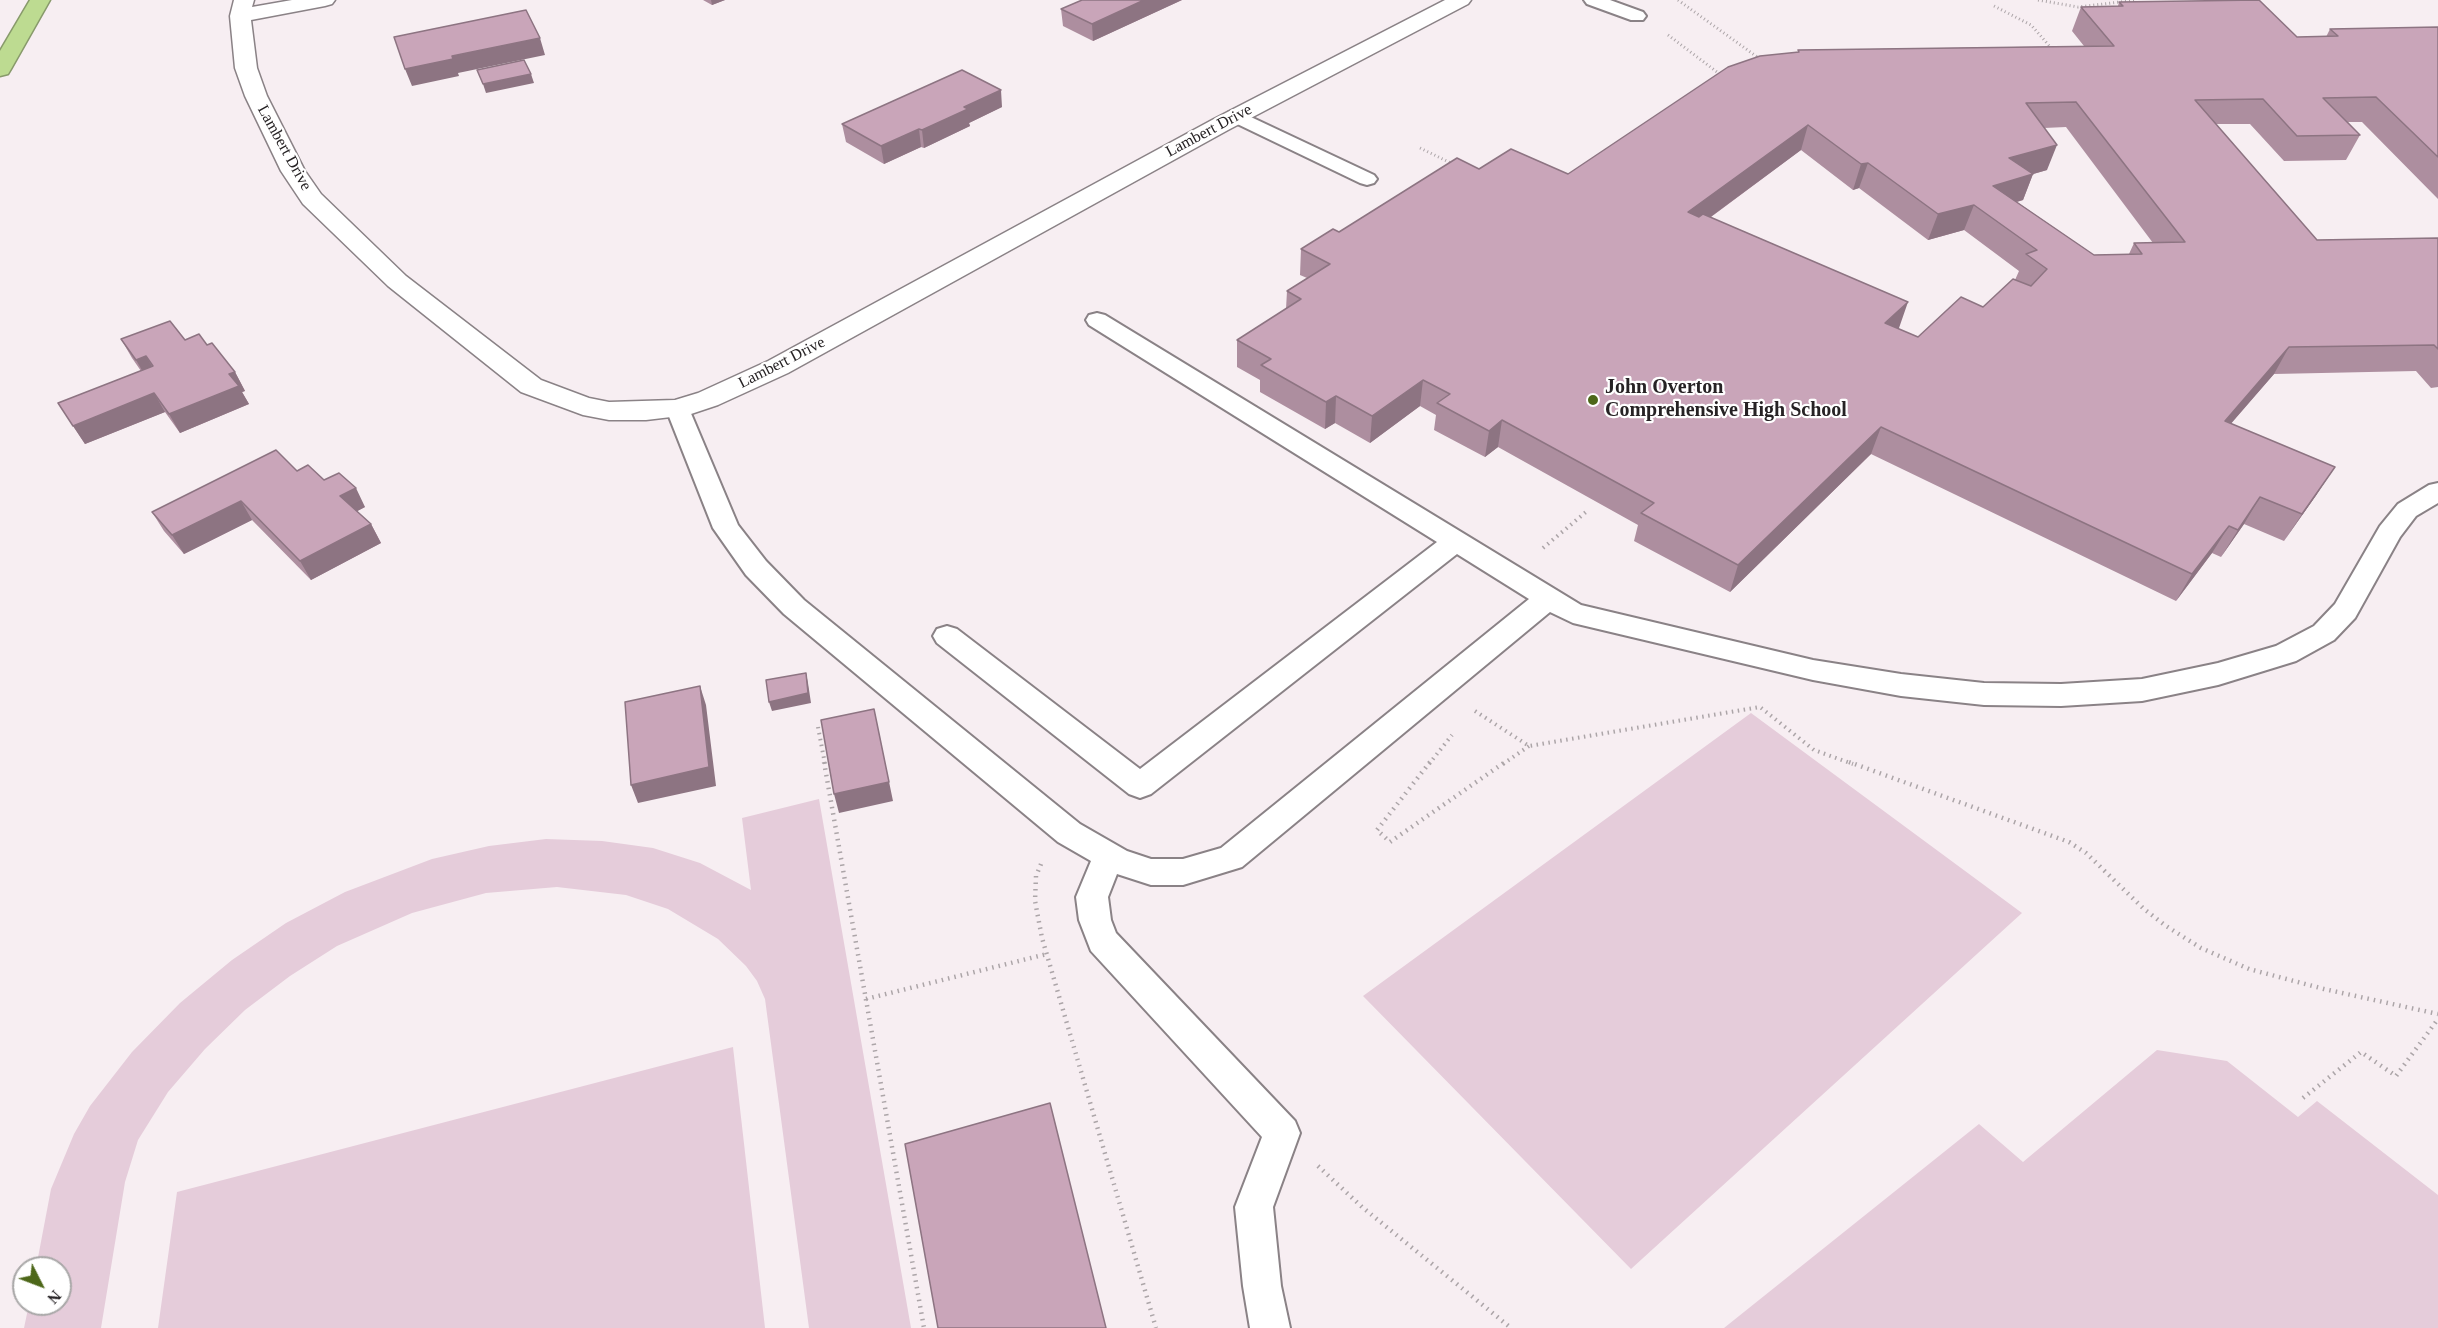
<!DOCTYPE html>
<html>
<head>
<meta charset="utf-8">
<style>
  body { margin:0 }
  #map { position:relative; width:2438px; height:1328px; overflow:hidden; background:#f7eef2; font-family:"Times New Roman",serif }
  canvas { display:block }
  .north { position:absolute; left:12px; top:1256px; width:60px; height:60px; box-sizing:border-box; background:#fff; border:2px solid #a8a7a7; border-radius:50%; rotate:132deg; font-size:16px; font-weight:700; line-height:24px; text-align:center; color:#262224 }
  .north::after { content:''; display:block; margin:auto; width:21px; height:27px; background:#4d6719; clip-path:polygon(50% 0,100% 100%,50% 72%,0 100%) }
</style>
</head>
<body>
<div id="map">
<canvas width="2438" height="1328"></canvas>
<div class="north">N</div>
</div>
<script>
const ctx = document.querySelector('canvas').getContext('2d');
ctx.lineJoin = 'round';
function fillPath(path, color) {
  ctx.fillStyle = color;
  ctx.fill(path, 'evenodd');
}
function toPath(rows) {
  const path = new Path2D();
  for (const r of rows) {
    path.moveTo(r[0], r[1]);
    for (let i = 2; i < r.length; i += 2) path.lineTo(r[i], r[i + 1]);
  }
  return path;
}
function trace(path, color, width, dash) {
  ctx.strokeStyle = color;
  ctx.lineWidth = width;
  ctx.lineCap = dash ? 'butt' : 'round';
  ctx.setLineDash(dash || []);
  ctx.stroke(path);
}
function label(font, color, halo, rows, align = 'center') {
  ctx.font = font + ' "Times New Roman",serif';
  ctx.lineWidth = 4.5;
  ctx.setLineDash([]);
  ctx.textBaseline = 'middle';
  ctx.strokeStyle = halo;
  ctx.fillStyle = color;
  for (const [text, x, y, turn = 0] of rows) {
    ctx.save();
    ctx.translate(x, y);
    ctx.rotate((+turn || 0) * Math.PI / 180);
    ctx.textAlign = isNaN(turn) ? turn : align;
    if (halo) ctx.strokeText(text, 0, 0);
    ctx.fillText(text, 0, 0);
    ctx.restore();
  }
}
const green = toPath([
  [1751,713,2022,913,1631,1269,1363,996],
  [819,799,911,1328,809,1328,765,999,757,981,746,966,718,939,668,909,626,895,557,887,486,893,412,913,337,946,290,976,245,1010,205,1049,168,1092,138,1140,125,1182,101,1328,24,1328,29,1304,60,1304,60,1268,36,1268,51,1189,74,1134,90,1106,132,1052,180,1003,232,960,286,923,345,892,432,859,489,846,546,839,602,841,653,848,700,863,751,890,742,818],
  [733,1047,765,1328,158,1328,177,1192],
  [2157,1050,2227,1061,2298,1117,2317,1101,2438,1195,2438,1328,1724,1328,1979,1124,2023,1162]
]);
const pathFar2 = toPath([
  [1678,0,1760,59],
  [2038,0,2078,7,2137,0],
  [1994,6,2031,25,2052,49],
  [1668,35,1721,75],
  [1420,148,1455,165]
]);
const pathFar1 = toPath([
  [1543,548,1586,512],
  [1475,711,1529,746,1760,707,1814,750,1853,764],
  [818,727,825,764],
  [1429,764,1452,735],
  [1503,764,1529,746]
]);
const path = toPath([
  [824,762,924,1328],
  [1430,762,1377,830,1390,842,1505,762],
  [1849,762,2069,842,2086,853,2144,909,2166,926,2201,948,2249,969,2324,989,2438,1014],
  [1041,864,1036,876,1035,901,1042,938,1156,1328],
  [866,999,1047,954],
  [2303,1098,2361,1052,2396,1076,2438,1019],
  [1318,1166,1362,1207,1511,1328]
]);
const service = toPath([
  [1584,0,1610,0,1643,12,1646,16,1643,20,1631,20,1587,4,1584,0],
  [1236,110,1374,175,1377,179,1374,183,1367,185,1360,183,1229,120,1226,116,1229,112,1236,110],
  [1097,313,1105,315,1581,605,1813,660,1901,674,1984,683,2061,684,2142,679,2218,663,2276,646,2314,626,2335,604,2380,526,2398,504,2429,485,2438,483,2438,503,2416,516,2400,537,2355,618,2334,640,2296,661,2218,685,2142,701,2061,706,1984,705,1901,696,1813,680,1573,623,1550,612,1242,867,1183,885,1151,885,1117,874,1108,897,1111,920,1116,933,1295,1121,1300,1133,1273,1207,1281,1286,1290,1328,1250,1328,1243,1286,1235,1207,1262,1137,1091,951,1079,920,1076,897,1091,861,1058,842,784,614,746,575,713,528,666,409,669,404,678,401,687,404,738,525,766,561,804,600,1080,824,1127,851,1151,859,1183,859,1221,848,1529,599,1457,554,1151,794,1140,798,1129,794,937,643,933,636,937,629,947,626,957,629,1140,769,1437,542,1089,325,1086,320,1089,315,1097,313]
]);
const minor = toPath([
  [234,0,254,0,252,7,292,0,335,0,332,4,325,6,251,20,257,68,267,96,305,171,321,194,406,276,541,380,589,398,609,402,675,400,698,393,768,361,1212,120,1445,0,1471,0,1468,4,1228,130,788,373,718,405,688,415,646,420,609,420,583,415,521,392,388,286,303,204,281,171,245,96,235,68,230,16,234,0]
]);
const motorway = toPath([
  [30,0,50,0,11,69,8,74,0,76,0,51,30,0]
]);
const wall = toPath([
  [703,0,725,0,712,5],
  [1082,0,1182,0,1093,41,1063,26,1061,9],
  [2119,2,2297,37,2326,37,2330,29,2438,27,2438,199,2362,122,2348,122,2360,135,2346,160,2284,161,2250,124,2216,124,2317,240,2438,238,2438,387,2431,388,2416,371,2274,374,2231,423,2317,494,2284,541,2244,524,2221,557,2212,553,2176,601,1871,454,1730,592,1634,541,1638,525,1498,447,1485,457,1434,430,1436,415,1420,406,1370,443,1335,423,1325,429,1260,392,1260,380,1237,367,1237,340,1286,309,1287,291,1307,278,1300,275,1301,249,1479,169,1568,174,1798,52,1798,50,2084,46,2072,31,2081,7,2118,6],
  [2066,127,2153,243,2134,243,2129,254,2094,255,2017,202,2023,200,2033,174,2047,170,2044,128],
  [1801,150,1853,190,1859,188,1928,240,1964,230,2019,271,2015,280,1983,307,1918,337,1898,329,1899,328,1711,217],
  [1002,107,969,123,970,126,924,148,921,147,884,164,846,142,842,124],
  [121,339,185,340,207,345,235,372,245,391,242,392,249,404,180,433,165,412,85,444,58,403,141,371,132,358],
  [324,480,365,507,357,511,371,524,381,543,311,580,252,520,184,554,164,531,152,512]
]);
const shadedWall = toPath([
  [711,0,725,0,712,5],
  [1144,0,1182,0,1093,41,1092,24],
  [540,38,545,55,458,73,459,76,412,86,405,69,452,56],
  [531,74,534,83,486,93,483,84],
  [1001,90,1002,107,969,123,970,126,924,148,922,130,964,107],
  [1808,125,1801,150,1682,238,1688,212],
  [919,129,921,147,884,164,881,146],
  [2057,145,2047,170,1999,184,2009,158],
  [1868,163,1859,188,1853,190,1861,164],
  [2033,174,2023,200,1983,211,1993,186],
  [1974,205,1964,230,1928,240,1938,214],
  [1908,302,1899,328,1875,350,1885,323],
  [2289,347,2274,374,2210,448,2225,421],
  [146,356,157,375,147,379,136,360],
  [235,372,245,391,242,392,249,404,180,433,169,414,229,374],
  [1423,380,1420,406,1370,443,1372,416],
  [154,393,165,412,85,444,73,426],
  [1336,396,1335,423,1325,429,1326,402],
  [1502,420,1498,447,1485,457,1489,431],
  [1881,427,1871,454,1730,592,1738,565],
  [2335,467,2317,494,2284,541,2302,514],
  [356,488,365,507,350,515,340,496],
  [2260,497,2244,524,2221,557,2238,530],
  [241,501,252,520,184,554,172,535],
  [371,524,381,543,311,580,300,561],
  [2229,526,2212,553,2176,601,2192,574],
  [806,673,808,683,811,703,772,711,769,702],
  [700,686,706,705,716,786,638,803,631,785],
  [874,709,893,801,839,813,834,794]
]);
const building = toPath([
  [1082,0,1144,0,1092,24,1061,9,1082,0],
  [2259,0,2297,37,2338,36,2330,29,2438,27,2438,157,2376,97,2323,98,2360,135,2297,136,2263,99,2195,100,2317,240,2438,238,2438,349,2434,345,2289,347,2225,421,2335,467,2302,514,2260,497,2238,530,2229,526,2192,574,1881,427,1738,565,1641,513,1654,503,1502,420,1489,431,1437,403,1450,394,1423,380,1372,416,1336,396,1326,402,1261,365,1271,359,1237,340,1301,299,1287,291,1330,264,1301,249,1333,229,1339,232,1457,158,1479,169,1511,149,1568,174,1728,67,1760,56,1799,52,1798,50,2114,46,2081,7,2123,6,2119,2,2259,0],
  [2076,102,2185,242,2134,243,2142,254,2094,255,1993,186,2033,174,2009,158,2057,145,2026,103,2076,102],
  [1808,125,1861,164,1868,163,1938,214,1974,205,2037,250,2026,254,2047,269,2031,286,2013,279,1983,307,1961,297,1918,337,1885,323,1908,302,1703,214,1699,217,1688,212,1808,125],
  [526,10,540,38,452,56,453,59,405,69,394,37,526,10],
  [524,60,531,74,483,84,477,70,524,60],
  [962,70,1001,90,964,107,968,109,922,130,919,129,881,146,842,124,962,70],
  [170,321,185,340,199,334,207,345,212,343,235,372,229,374,239,386,169,414,154,393,73,426,58,403,153,366,146,356,136,360,121,339,170,321],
  [276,450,297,471,308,465,324,480,339,473,356,488,340,496,371,524,300,561,241,501,172,535,152,512,276,450],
  [806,673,808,693,769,702,766,680,806,673],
  [700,686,709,767,631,785,625,702,700,686],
  [874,709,889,782,834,794,821,720,874,709],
  [1050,1103,1106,1328,938,1328,905,1144,1050,1103]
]);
const markers = [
  [1593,400,6,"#4d6719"]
];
const farStreetnames = [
  ["Lambert Drive",1209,131,-28],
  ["Lambert Drive",284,148,61],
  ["Lambert Drive",782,363,-27]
];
const poiNames = [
  ["John Overton",1605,388],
  ["Comprehensive High School",1605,411]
];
fillPath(green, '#e5ccda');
trace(service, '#8a8286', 4);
trace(minor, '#8a8286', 3);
trace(motorway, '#889a6b', 3);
trace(pathFar2, '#aca5a8', 3, [1, 3]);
trace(pathFar1, '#aca5a8', 4, [1.5, 4.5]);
trace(path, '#aca5a8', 4.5, [1.5, 5]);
fillPath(service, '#fff');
fillPath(minor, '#fff');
fillPath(motorway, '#bddb91');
fillPath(wall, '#ad8e9f');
fillPath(shadedWall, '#8d7482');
fillPath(building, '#c9a5b9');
trace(building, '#8d7482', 1.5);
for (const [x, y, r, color] of markers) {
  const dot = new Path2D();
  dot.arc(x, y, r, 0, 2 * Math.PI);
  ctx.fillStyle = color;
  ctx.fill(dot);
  trace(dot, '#fff', 2);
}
label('16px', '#262224', '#fff', farStreetnames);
label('bold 20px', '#262224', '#fff', poiNames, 'left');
</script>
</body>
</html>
